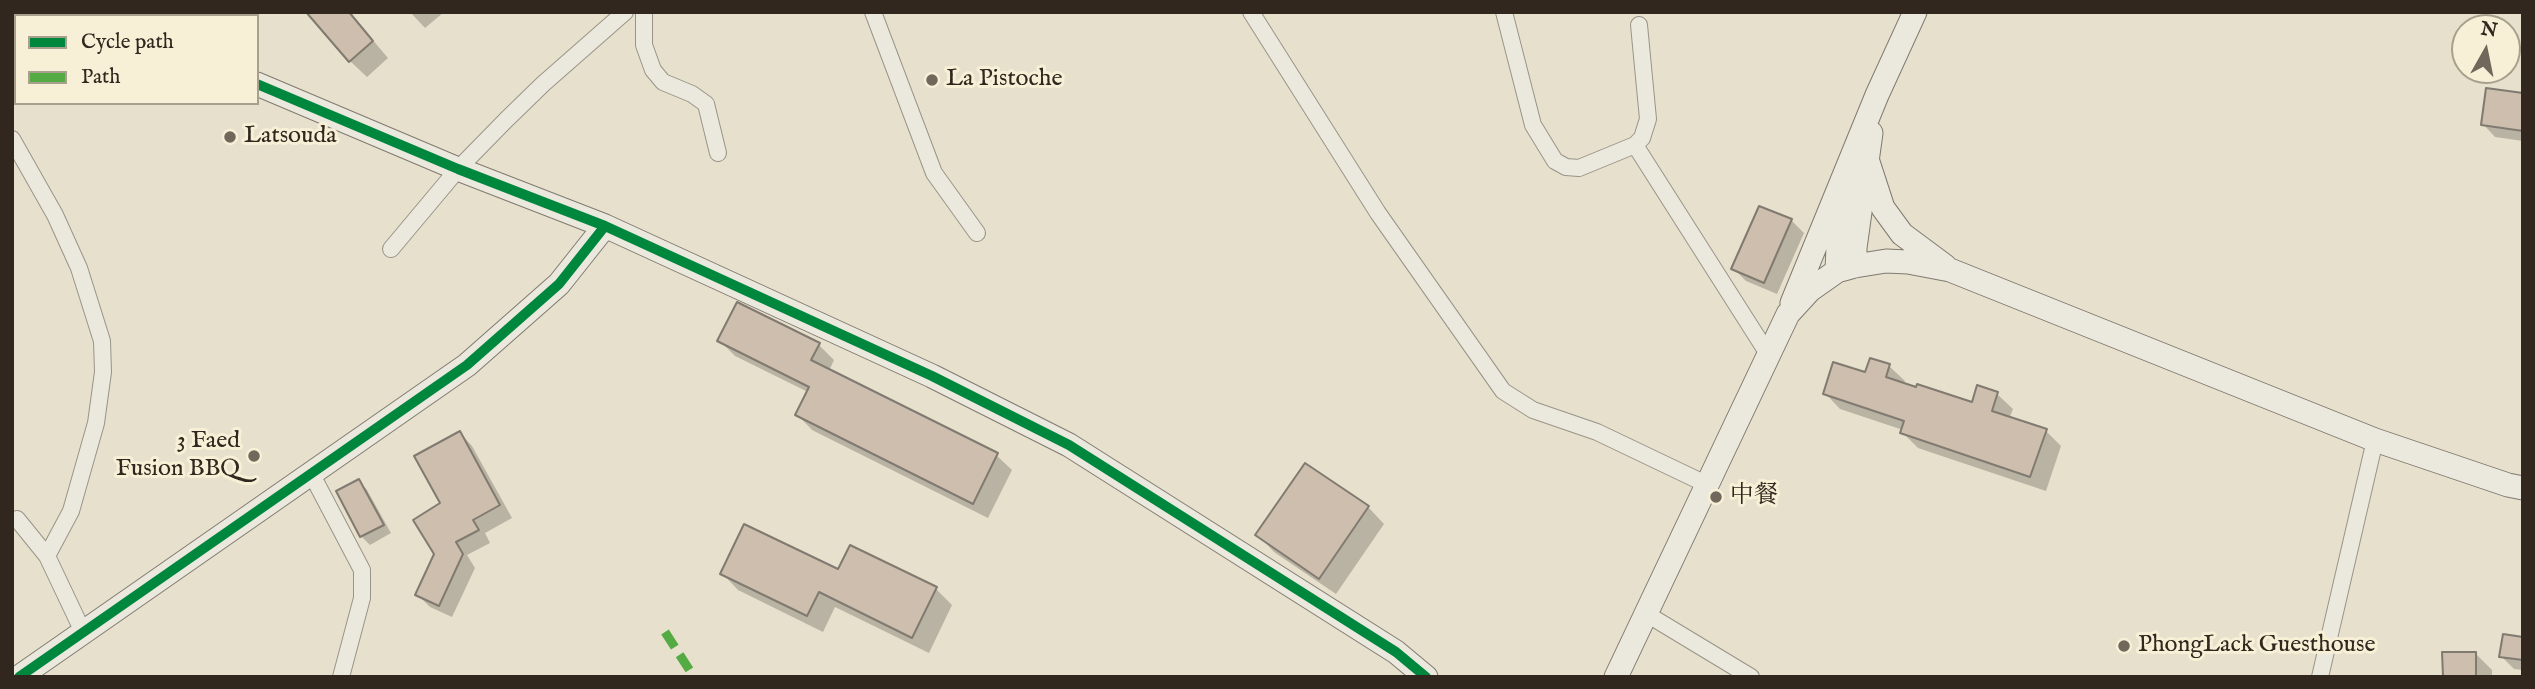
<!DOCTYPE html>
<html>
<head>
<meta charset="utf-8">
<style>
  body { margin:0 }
  #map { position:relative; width:2535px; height:689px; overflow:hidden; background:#e7e0cc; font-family:"IM FELL English",serif }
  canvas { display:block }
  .frame { position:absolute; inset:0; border:14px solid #31271e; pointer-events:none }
  .legend { position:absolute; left:14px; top:14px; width:245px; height:91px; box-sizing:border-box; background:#f7efd6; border:2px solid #a89f8c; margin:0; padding:9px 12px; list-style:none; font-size:21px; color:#31271e }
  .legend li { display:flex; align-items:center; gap:14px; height:35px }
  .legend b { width:35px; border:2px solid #a89f8c }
  .north { position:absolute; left:2451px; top:14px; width:70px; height:70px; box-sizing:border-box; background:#f7efd6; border:2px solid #a89f8c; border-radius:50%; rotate:9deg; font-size:19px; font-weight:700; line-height:28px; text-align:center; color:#31271e }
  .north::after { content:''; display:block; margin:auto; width:24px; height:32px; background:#71685b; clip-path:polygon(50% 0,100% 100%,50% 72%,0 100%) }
</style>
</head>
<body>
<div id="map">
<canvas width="2535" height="689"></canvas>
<div class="frame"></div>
<ul class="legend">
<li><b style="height:9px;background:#00873e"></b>Cycle path</li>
<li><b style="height:9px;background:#54aa43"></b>Path</li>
</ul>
<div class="north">N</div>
</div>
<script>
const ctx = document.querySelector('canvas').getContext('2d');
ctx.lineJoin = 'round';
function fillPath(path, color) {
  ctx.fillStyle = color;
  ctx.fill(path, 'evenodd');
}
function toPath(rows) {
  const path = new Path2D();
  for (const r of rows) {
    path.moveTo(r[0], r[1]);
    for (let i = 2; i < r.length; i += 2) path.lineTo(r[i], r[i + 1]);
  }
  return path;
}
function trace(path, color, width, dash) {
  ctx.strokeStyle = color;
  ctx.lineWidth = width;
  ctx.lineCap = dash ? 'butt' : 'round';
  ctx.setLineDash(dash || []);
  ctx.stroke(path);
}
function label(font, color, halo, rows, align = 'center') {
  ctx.font = font + ' "IM FELL English","Noto Serif SC",serif';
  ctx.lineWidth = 6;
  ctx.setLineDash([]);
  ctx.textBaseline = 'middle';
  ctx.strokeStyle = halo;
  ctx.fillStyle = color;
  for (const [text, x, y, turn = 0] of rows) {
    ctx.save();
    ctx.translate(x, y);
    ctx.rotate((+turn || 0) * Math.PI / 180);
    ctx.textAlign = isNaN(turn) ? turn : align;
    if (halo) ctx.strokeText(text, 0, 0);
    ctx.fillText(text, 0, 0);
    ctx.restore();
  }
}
const shadow = toPath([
  [349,12,388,58,367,77,350,61],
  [410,12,444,12,425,28],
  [2523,95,2523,141,2495,137,2483,124],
  [1791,220,1804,233,1777,294,1746,281,1733,268],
  [719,340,819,345,834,360,829,371,996,455,1012,470,988,518,812,430,797,414,808,392,735,356],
  [1889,366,1905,381,1903,385,1973,404,1997,394,2013,409,2009,419,2046,431,2061,446,2046,491,1918,448,1902,432,1903,430,1840,409,1825,393],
  [460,433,472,446,512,518,485,533,490,543,467,555,475,568,452,617,430,607,417,594,436,554,443,504],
  [359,481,367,490,391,533,370,545,361,536],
  [1368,507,1384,524,1336,594,1274,552,1258,535],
  [722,573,936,589,952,605,929,653,835,607,823,632,738,590],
  [2523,639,2523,670,2514,669,2501,656],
  [2475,653,2492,670,2492,677,2444,677]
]);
const building = toPath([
  [306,12,349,12,373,41,349,62,306,12],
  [2486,88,2523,93,2523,131,2481,125,2486,88],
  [1759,206,1792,219,1764,283,1731,269,1759,206],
  [737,302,820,343,811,360,998,453,973,504,795,415,809,387,717,341,737,302],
  [1870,358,1890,364,1886,377,1916,387,1917,384,1972,402,1977,385,1998,392,1992,411,2047,429,2030,477,1900,433,1904,421,1823,394,1833,362,1865,372,1870,358],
  [460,431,500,505,473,520,479,530,456,542,463,554,439,606,415,595,434,554,413,520,440,503,414,456,460,431],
  [1305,463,1369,506,1319,579,1255,535,1305,463],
  [359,479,384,525,360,537,336,491,359,479],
  [744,524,838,569,850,545,937,587,912,638,819,592,807,616,720,574,744,524],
  [2503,634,2523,637,2523,660,2499,657,2503,634],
  [2442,652,2476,652,2476,677,2443,677,2442,652]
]);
const street = toPath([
  [644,12,644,45,653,70,663,82,692,94,706,104,718,153],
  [873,12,934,173,977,233],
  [1251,12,1378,213,1503,391,1533,410,1597,432,1708,485],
  [1504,12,1533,125,1555,161,1566,167,1579,168,1635,145],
  [1639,25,1648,119,1642,138,1635,145,1768,354],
  [12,139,55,215,79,268,102,341,103,372,96,423,71,511,47,556],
  [391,249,458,169,506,120,543,84,625,12],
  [311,473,362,570,362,598,341,677],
  [17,519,47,556,84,634],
  [1645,613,1751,677],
  [2320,677,2375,440]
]);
const secondary = toPath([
  [177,12,180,16],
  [257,84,458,169,605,226,932,376,1069,445,1396,652,1426,677],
  [1868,162,1883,208,1902,234,1945,266],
  [1855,266,1855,248,1871,133],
  [1837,271,1838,246,1848,196],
  [1792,303,1877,95,1915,12],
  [19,677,467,365,559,284,605,226],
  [1616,677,1788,314,1810,290,1837,271,1855,266,1886,261,1908,262,1950,270,2375,440,2508,485,2523,488]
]);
const quiet = toPath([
  [665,632,694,677]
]);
const cycleway = toPath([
  [257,84,458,169,605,226,932,376,1069,445,1396,652,1426,677],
  [19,677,467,365,559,284,605,226]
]);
const markers = [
  [932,80,7,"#71685b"],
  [230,137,7,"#71685b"],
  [254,456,7,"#71685b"],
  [1716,497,7,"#71685b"],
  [2124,646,7,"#71685b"]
];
const poiNames = [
  ["La Pistoche",946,80],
  ["Latsouda",244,137],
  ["3 Faed",240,442,"right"],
  ["Fusion BBQ",240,470,"right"],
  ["中餐",1730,497],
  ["PhongLack Guesthouse",2138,646]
];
fillPath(shadow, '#0003');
fillPath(building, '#cdbead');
trace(building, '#807a70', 2);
trace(street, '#999487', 18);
trace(secondary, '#807a70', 25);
trace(street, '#ebe8de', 16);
trace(secondary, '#ebe8de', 23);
trace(quiet, '#54aa43', 9, [18, 9]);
trace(cycleway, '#00873e', 10);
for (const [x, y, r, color] of markers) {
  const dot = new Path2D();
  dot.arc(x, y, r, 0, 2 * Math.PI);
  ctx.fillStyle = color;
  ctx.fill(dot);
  trace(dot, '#f7efd6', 2.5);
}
label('24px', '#31271e', '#f7efd6', poiNames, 'left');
</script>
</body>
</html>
